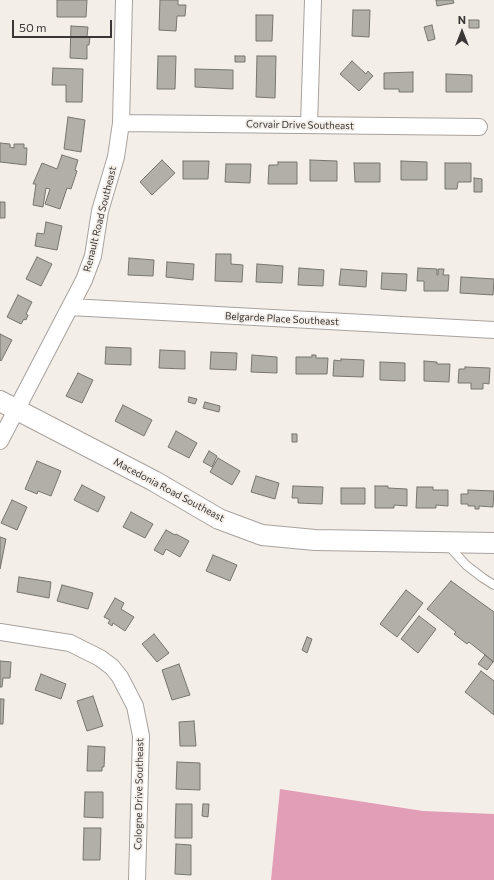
<!DOCTYPE html>
<html>
<head>
<meta charset="utf-8">
<style>
  body { margin:0 }
  #map { position:relative; width:494px; height:880px; overflow:hidden; background:#f4eee9; font-family:Commissioner,sans-serif }
  canvas { display:block }
  .north { position:absolute; left:442px; top:12px; width:40px; height:40px; -webkit-text-stroke:3px #f4eee9; paint-order:stroke; rotate:0deg; font-size:11px; font-weight:700; line-height:16px; text-align:center; color:#3a3736 }
  .north::after { content:''; display:block; margin:auto; width:14px; height:18px; background:#3a3736; clip-path:polygon(50% 0,100% 100%,50% 72%,0 100%) }
  .scale { position:absolute; left:12px; top:20px; width:100px; height:18px; box-sizing:border-box; border:2px solid #3a3736; border-top:0; padding-left:5px; font-size:12px; line-height:14px; white-space:nowrap; color:#3a3736; -webkit-text-stroke:3px #f4eee9; paint-order:stroke }
</style>
</head>
<body>
<div id="map">
<canvas width="494" height="880"></canvas>
<div class="north">N</div>
<div class="scale">50 m</div>
</div>
<script>
const ctx = document.querySelector('canvas').getContext('2d');
ctx.lineJoin = 'round';
function fillPath(path, color) {
  ctx.fillStyle = color;
  ctx.fill(path, 'evenodd');
}
function toPath(rows) {
  const path = new Path2D();
  for (const r of rows) {
    path.moveTo(r[0], r[1]);
    for (let i = 2; i < r.length; i += 2) path.lineTo(r[i], r[i + 1]);
  }
  return path;
}
function trace(path, color, width, dash) {
  ctx.strokeStyle = color;
  ctx.lineWidth = width;
  ctx.lineCap = dash ? 'butt' : 'round';
  ctx.setLineDash(dash || []);
  ctx.stroke(path);
}
function label(font, color, halo, rows, align = 'center') {
  ctx.font = font + ' Commissioner,sans-serif';
  ctx.lineWidth = 3.5;
  ctx.setLineDash([]);
  ctx.textBaseline = 'middle';
  ctx.strokeStyle = halo;
  ctx.fillStyle = color;
  for (const [text, x, y, turn = 0] of rows) {
    ctx.save();
    ctx.translate(x, y);
    ctx.rotate((+turn || 0) * Math.PI / 180);
    ctx.textAlign = isNaN(turn) ? turn : align;
    if (halo) ctx.strokeText(text, 0, 0);
    ctx.fillText(text, 0, 0);
    ctx.restore();
  }
}
const forest = toPath([
  [280,789,423,811,494,814,494,880,271,880]
]);
const building = toPath([
  [57,0,87,0,86,17,57,17,57,0],
  [160,0,178,0,178,5,186,5,185,16,177,16,176,31,159,30,160,0],
  [436,0,453,0,454,3,437,6,436,0],
  [353,10,370,10,369,37,352,36,353,10],
  [256,15,273,15,272,41,256,41,256,15],
  [469,20,479,20,479,28,469,28,469,20],
  [432,25,435,39,428,41,424,27,432,25],
  [71,26,88,27,87,37,90,37,89,45,87,45,87,59,70,58,71,26],
  [158,56,176,56,175,89,157,89,158,56],
  [235,56,245,56,245,62,235,62,235,56],
  [257,56,276,56,275,98,256,97,257,56],
  [352,61,366,74,368,71,373,76,359,91,340,74,352,61],
  [53,68,83,69,82,102,66,102,66,85,52,85,53,68],
  [195,69,233,70,233,89,195,87,195,69],
  [413,72,413,92,399,92,399,89,384,89,384,73,413,72],
  [446,74,472,75,472,92,446,92,446,74],
  [68,117,85,120,81,152,64,149,68,117],
  [0,143,10,144,10,147,14,148,14,144,24,144,24,148,27,148,26,165,0,162,0,143],
  [62,155,78,160,75,170,77,171,71,189,67,188,60,209,45,204,50,189,46,188,43,207,33,205,36,184,33,184,42,163,57,169,62,155],
  [162,160,175,173,152,195,140,182,162,160],
  [310,160,337,161,337,181,310,181,310,160],
  [183,161,209,161,208,179,183,179,183,161],
  [401,161,427,162,427,180,401,180,401,161],
  [278,162,297,162,297,184,268,184,269,165,278,165,278,162],
  [354,163,380,163,380,182,355,182,354,163],
  [445,163,471,163,471,182,458,182,457,189,445,189,445,163],
  [226,164,251,164,250,183,225,182,226,164],
  [474,178,482,179,482,192,474,192,474,178],
  [0,202,5,202,5,218,0,218,0,202],
  [46,222,62,226,57,250,35,246,37,233,44,234,46,222],
  [216,254,231,254,231,264,243,265,242,282,215,281,216,254],
  [37,257,52,264,41,286,26,279,37,257],
  [129,258,154,260,153,276,128,275,129,258],
  [167,262,194,264,193,280,166,277,167,262],
  [257,264,283,266,282,283,256,282,257,264],
  [299,268,324,270,323,286,298,285,299,268],
  [418,268,437,269,437,275,438,275,438,269,444,269,443,275,449,275,448,291,424,291,424,281,417,281,418,268],
  [341,269,367,271,366,287,339,285,341,269],
  [382,273,407,274,406,291,381,289,382,273],
  [461,277,494,279,493,295,460,293,461,277],
  [18,295,32,302,26,314,28,315,26,320,24,319,21,324,7,317,18,295],
  [0,334,12,340,1,361,0,360,0,334],
  [106,347,131,348,131,365,105,364,106,347],
  [160,350,185,351,185,369,159,368,160,350],
  [211,352,237,353,236,370,210,369,211,352],
  [252,355,277,357,277,373,251,372,252,355],
  [312,355,316,355,316,358,328,358,327,374,296,374,296,357,312,357,312,355],
  [341,359,364,360,363,377,333,376,334,360,341,361,341,359],
  [424,361,437,362,437,364,450,364,449,382,424,381,424,361],
  [380,362,405,363,405,381,380,380,380,362],
  [465,367,490,368,489,384,483,383,483,389,471,389,471,383,458,383,459,369,465,369,465,367],
  [78,373,93,380,82,403,66,396,78,373],
  [189,397,197,399,195,404,188,402,189,397],
  [205,402,220,406,219,412,203,408,205,402],
  [123,405,152,420,144,436,115,421,123,405],
  [176,431,197,443,189,458,168,447,176,431],
  [292,434,297,434,297,442,292,442,292,434],
  [209,451,217,456,212,467,203,462,209,451],
  [218,458,240,471,232,485,210,472,218,458],
  [37,461,61,471,51,496,38,491,37,494,25,489,37,461],
  [256,476,279,483,275,499,251,492,256,476],
  [82,485,105,497,98,512,74,500,82,485],
  [293,486,323,487,322,504,298,503,298,498,292,498,293,486],
  [375,486,388,486,388,488,407,489,407,506,394,505,394,508,375,508,375,486],
  [417,487,433,487,433,490,448,490,448,506,436,505,436,508,416,508,417,487],
  [341,488,365,488,365,504,341,504,341,488],
  [468,490,494,491,493,507,479,506,479,509,475,509,475,506,468,506,468,504,461,504,461,494,468,494,468,490],
  [12,500,27,507,17,530,1,523,12,500],
  [131,512,153,524,145,538,123,527,131,512],
  [166,530,175,535,176,534,189,541,180,557,166,549,163,555,154,550,166,530],
  [0,537,6,539,0,569,0,537],
  [213,555,237,565,230,581,206,571,213,555],
  [19,577,51,582,49,598,17,592,19,577],
  [451,581,494,612,494,662,469,642,467,644,454,634,456,632,427,609,451,581],
  [62,585,93,593,88,609,57,601,62,585],
  [406,590,423,603,397,637,380,624,406,590],
  [115,598,124,603,121,609,134,617,125,631,113,623,112,626,108,623,110,620,104,617,115,598],
  [419,616,436,629,418,653,401,639,419,616],
  [154,634,169,653,157,662,142,644,154,634],
  [307,637,312,639,307,653,302,650,307,637],
  [485,655,493,662,487,670,478,664,485,655],
  [0,661,11,662,10,678,3,678,2,687,0,687,0,661],
  [179,664,190,695,172,700,162,670,179,664],
  [481,671,494,681,494,715,465,692,481,671],
  [41,674,66,684,61,699,35,690,41,674],
  [93,696,103,726,87,731,77,701,93,696],
  [0,699,4,699,3,724,0,724,0,699],
  [194,721,196,746,180,746,179,722,194,721],
  [88,746,105,747,104,767,102,767,102,771,87,771,88,746],
  [177,762,200,763,200,790,176,789,177,762],
  [85,792,103,792,103,818,84,817,85,792],
  [176,804,192,804,192,838,175,838,176,804],
  [203,804,209,804,208,817,202,816,203,804],
  [84,828,101,828,100,860,83,860,84,828],
  [176,844,191,845,191,875,175,874,176,844]
]);
const service = toPath([
  [447,544,466,565,483,578,494,585]
]);
const minor = toPath([
  [121,123,479,127],
  [309,125,313,0],
  [70,307,494,330],
  [0,441,84,280,93,256,100,211,116,157,121,123,124,0],
  [0,632,70,643,100,658,112,667,120,677,135,706,141,736,137,880]
]);
const tertiary = toPath([
  [0,401,154,481,219,519,262,535,315,540,494,543]
]);
const streetNames = [
  ["Corvair Drive Southeast",300,125,1],
  ["Renault Road Southeast",100,219,-76],
  ["Belgarde Place Southeast",282,319,3],
  ["Macedonia Road Southeast",169,490,28],
  ["Cologne Drive Southeast",139,794,-89]
];
fillPath(forest, '#e29eb6');
fillPath(building, '#b2afa9');
trace(building, '#77756f', 1);
trace(service, '#a8a29e', 10);
trace(minor, '#a8a29e', 18);
trace(tertiary, '#a8a29e', 22);
trace(service, '#fff', 8);
trace(minor, '#fff', 16);
trace(tertiary, '#fff', 20);
label('10px', '#3a3736', '#f4eee9', streetNames);
</script>
</body>
</html>
